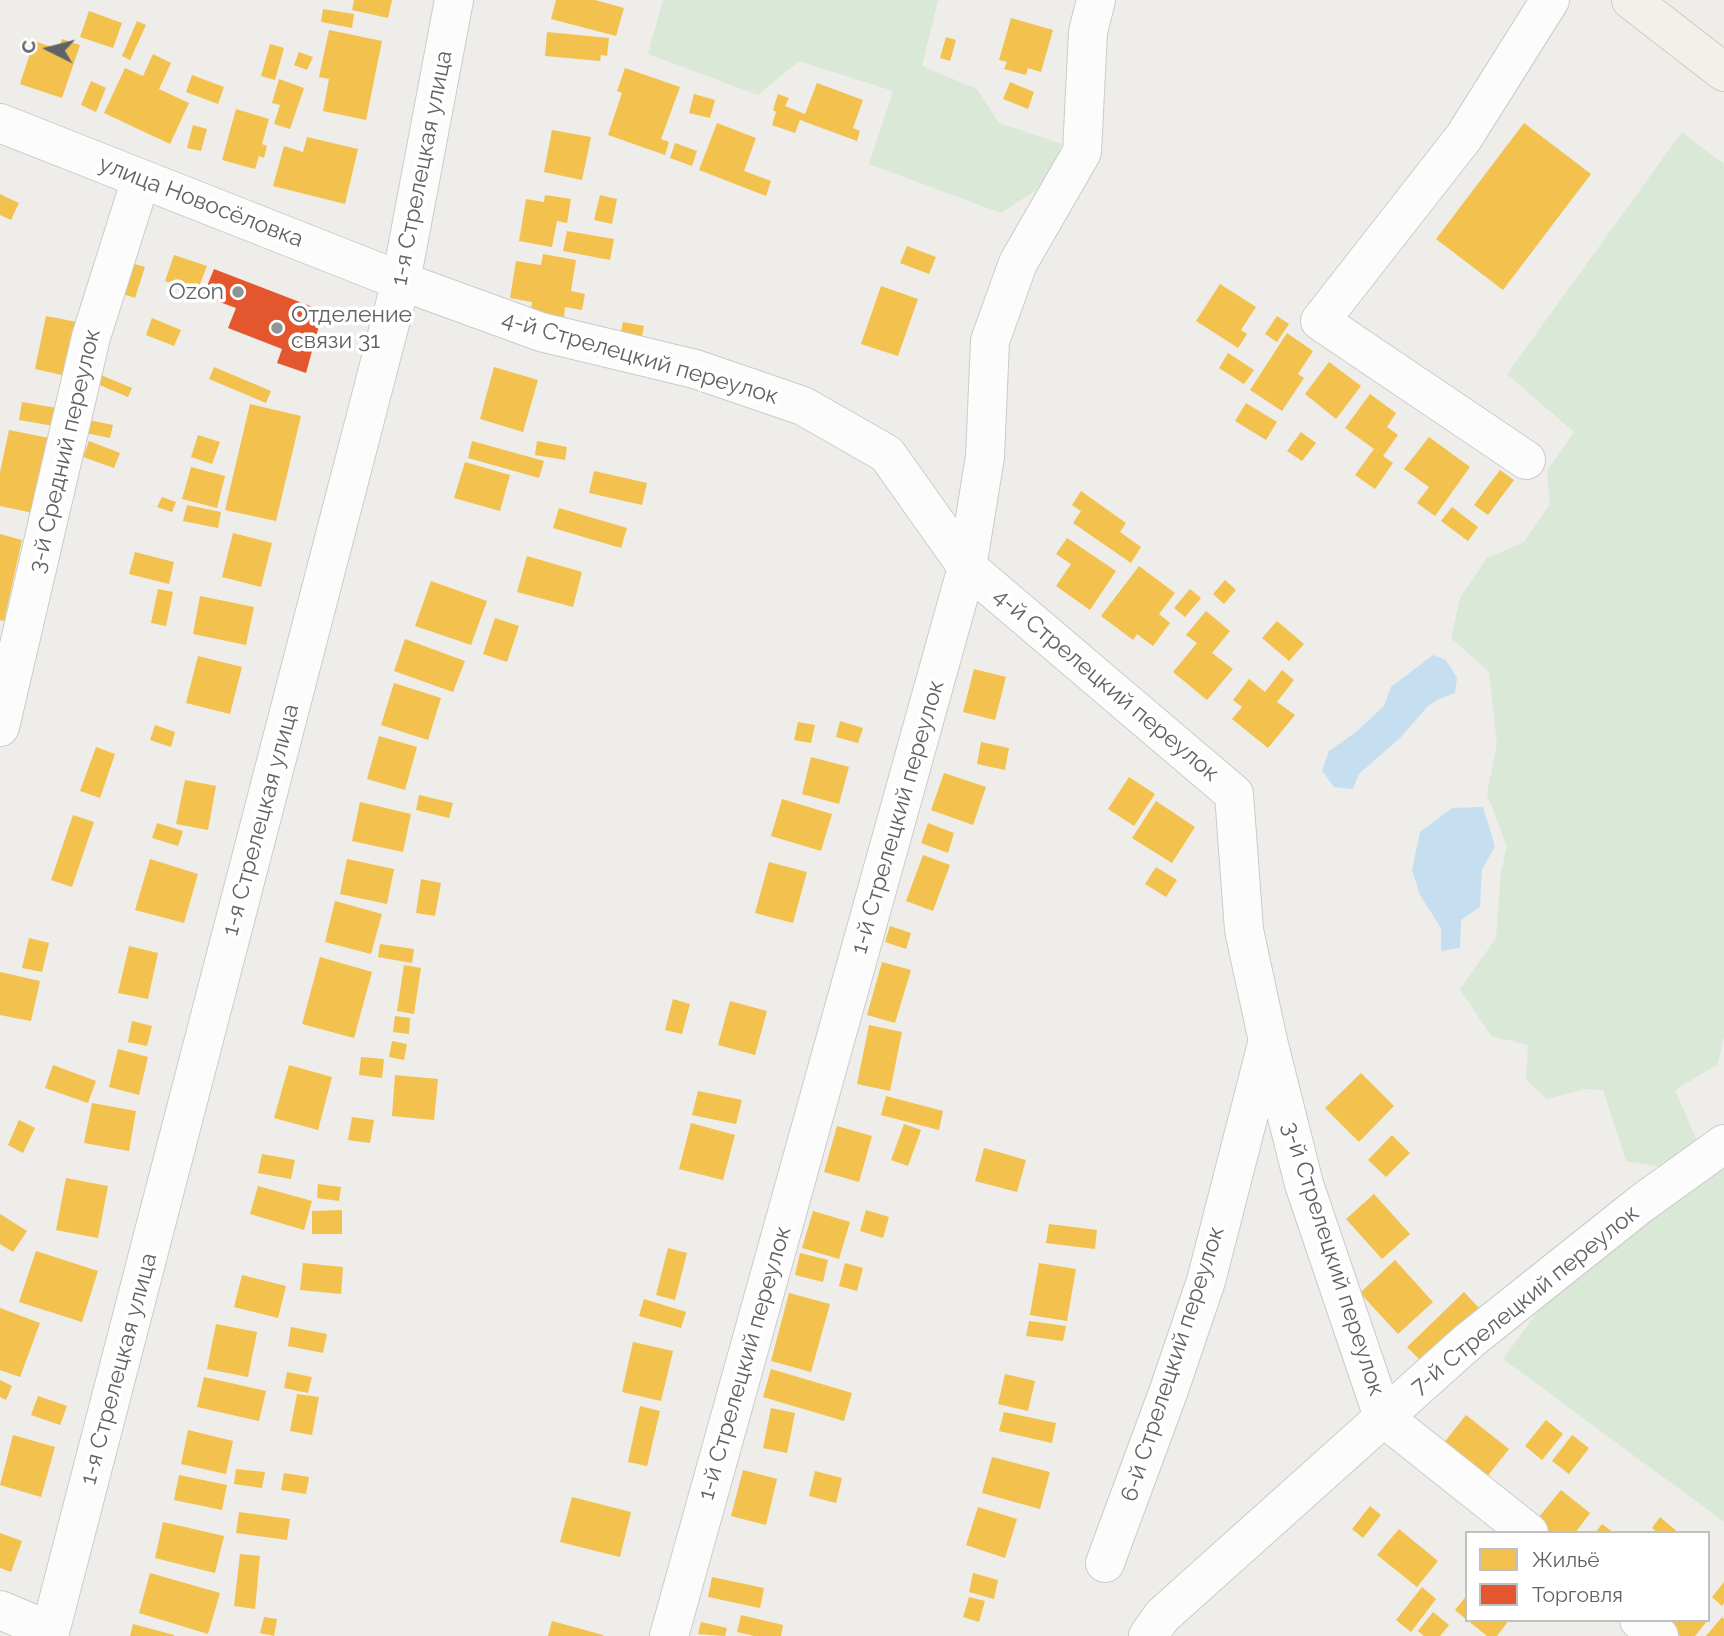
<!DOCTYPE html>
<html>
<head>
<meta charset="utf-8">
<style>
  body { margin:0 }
  #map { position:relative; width:1724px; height:1636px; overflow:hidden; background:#eeede9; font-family:Raleway,sans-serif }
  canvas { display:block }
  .legend { position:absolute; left:1465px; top:1531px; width:245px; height:91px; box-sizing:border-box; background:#fff; border:2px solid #bfc0c2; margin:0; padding:9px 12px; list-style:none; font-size:21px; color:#5f6266 }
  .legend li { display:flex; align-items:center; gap:14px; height:35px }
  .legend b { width:35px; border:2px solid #bfc0c2 }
  .north { position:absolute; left:14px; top:14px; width:70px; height:70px; -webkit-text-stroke:5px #fff; paint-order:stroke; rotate:276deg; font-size:19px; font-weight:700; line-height:28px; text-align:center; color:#5f6266 }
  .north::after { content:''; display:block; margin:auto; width:24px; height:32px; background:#5f6266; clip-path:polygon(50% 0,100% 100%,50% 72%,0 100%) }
</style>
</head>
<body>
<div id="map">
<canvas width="1724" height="1636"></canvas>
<ul class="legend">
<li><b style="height:19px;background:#f2c14e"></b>Жильё</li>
<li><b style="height:19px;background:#e4572e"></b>Торговля</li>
</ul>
<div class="north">С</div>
</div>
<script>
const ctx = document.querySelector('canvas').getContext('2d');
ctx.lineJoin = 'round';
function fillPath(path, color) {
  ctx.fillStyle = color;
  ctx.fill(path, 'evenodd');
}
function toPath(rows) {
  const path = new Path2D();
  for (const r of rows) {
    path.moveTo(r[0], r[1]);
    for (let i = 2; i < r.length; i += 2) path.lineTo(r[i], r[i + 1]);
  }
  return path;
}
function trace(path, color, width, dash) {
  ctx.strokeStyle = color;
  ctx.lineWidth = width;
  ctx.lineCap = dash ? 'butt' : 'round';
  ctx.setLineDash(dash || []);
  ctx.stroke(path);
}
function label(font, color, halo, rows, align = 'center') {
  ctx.font = font + ' Raleway,sans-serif';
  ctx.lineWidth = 7;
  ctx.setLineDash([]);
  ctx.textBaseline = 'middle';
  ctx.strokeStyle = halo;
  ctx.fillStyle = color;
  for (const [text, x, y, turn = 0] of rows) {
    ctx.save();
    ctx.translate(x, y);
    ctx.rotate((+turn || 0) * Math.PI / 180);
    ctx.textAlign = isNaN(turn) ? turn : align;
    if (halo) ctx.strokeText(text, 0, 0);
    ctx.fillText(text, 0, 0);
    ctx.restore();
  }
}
const green = toPath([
  [663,0,938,0,922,66,977,89,999,123,1062,144,1044,185,1001,213,869,164,893,91,799,61,758,95,648,54],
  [1682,132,1724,164,1724,1036,1718,1064,1675,1090,1698,1143,1662,1167,1626,1161,1603,1090,1585,1089,1547,1099,1526,1080,1528,1045,1491,1036,1460,989,1496,938,1501,872,1507,847,1487,794,1497,744,1489,672,1451,638,1460,598,1487,558,1524,542,1550,504,1547,471,1574,432,1507,374],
  [1724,1161,1724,1522,1503,1359,1556,1287]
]);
const water = toPath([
  [1433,655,1446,660,1457,678,1455,693,1437,700,1428,706,1401,737,1359,774,1353,789,1334,787,1322,771,1329,751,1356,732,1384,706,1391,687],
  [1483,807,1495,846,1482,870,1480,907,1461,920,1460,948,1441,951,1441,928,1420,895,1412,870,1420,832,1452,808]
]);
const homes = toPath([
  [354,0,392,0,388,18,352,10],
  [556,0,595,0,624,8,616,36,551,19],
  [323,9,354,14,352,28,321,22],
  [89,11,122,23,113,48,80,37],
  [1011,18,1053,30,1041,72,1028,68,1026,75,1004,69,1007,62,999,60],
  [137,21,146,25,130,60,122,56],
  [329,30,382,41,366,120,323,111,329,79,319,77],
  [547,32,609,38,607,56,601,55,600,61,545,56],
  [946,37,956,40,950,61,940,58],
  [62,39,80,45,62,98,20,84,34,41,58,49],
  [270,44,284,48,275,80,261,76],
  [299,52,313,57,307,70,294,65],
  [153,54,171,63,159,89,189,103,170,144,104,113,125,68,143,76],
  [625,68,680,87,661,139,669,142,665,155,608,135,622,93,617,91],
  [192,75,224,87,218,104,186,92],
  [279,79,304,88,290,129,274,124,280,105,272,103],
  [91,81,106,88,96,112,81,105],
  [1010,82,1034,92,1028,109,1003,99],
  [817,83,863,100,853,128,860,131,857,141,800,120,795,133,772,125,776,112,773,110,778,94,789,98,785,106,805,114],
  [694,94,715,100,710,118,689,113],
  [236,109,269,119,262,144,267,146,264,158,259,156,255,169,222,160],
  [717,123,756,138,744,171,771,181,766,196,699,170],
  [1524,123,1591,174,1503,290,1436,239],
  [193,125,207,129,201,151,187,148],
  [552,130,591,137,582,180,544,172],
  [307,137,358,149,345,204,273,186,284,146,303,152],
  [675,143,697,151,692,166,670,158],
  [0,194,19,203,11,220,0,215],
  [545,195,571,199,567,223,557,221,552,247,519,241,526,199,544,202],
  [600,195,617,199,612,224,594,220],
  [567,231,614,239,610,260,563,251],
  [907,246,936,257,929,274,900,263],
  [543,254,576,260,571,291,585,294,582,310,565,307,564,317,531,312,532,302,510,298,516,261,541,265],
  [174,255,207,266,197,292,165,281],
  [125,261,145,267,135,298,116,292],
  [1220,284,1256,307,1241,330,1247,334,1238,348,1196,321],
  [881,286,918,299,898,356,861,344],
  [46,316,77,322,66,376,35,369],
  [1277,316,1289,324,1277,342,1265,334],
  [152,318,181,330,174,346,146,335],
  [623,322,644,326,641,342,620,337],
  [1287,333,1313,351,1298,374,1304,378,1282,411,1250,390],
  [1228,353,1254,370,1244,384,1219,368],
  [1329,362,1361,386,1336,419,1305,394],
  [214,367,271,391,266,403,209,379],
  [494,367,538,380,523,432,480,419],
  [101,375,132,388,128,397,97,384],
  [1370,394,1396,413,1387,427,1398,435,1383,456,1393,463,1375,489,1355,475,1374,449,1345,428],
  [22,402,57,408,54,426,19,420],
  [1246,403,1277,422,1266,440,1235,421],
  [250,404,301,416,276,521,225,510],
  [89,420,113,425,110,438,86,433],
  [9,430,49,438,33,513,0,506,0,472],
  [1301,432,1316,443,1302,461,1287,451],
  [198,435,220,442,212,464,191,457],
  [1429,437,1470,467,1435,516,1417,503,1429,487,1404,469],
  [89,441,120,453,114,468,83,457],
  [472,441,544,461,539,478,468,458],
  [537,441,567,447,565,460,535,455],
  [465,462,510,475,500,511,454,498],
  [191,467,225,476,217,508,182,499],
  [1500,470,1514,480,1488,515,1474,505],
  [594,471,647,483,642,505,589,493],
  [1081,491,1126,523,1120,532,1141,547,1131,563,1073,523,1081,511,1072,505],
  [162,497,176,502,172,512,157,507],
  [187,505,221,512,218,528,183,521],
  [1452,507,1478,527,1468,541,1441,521],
  [559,508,627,528,621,548,553,528],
  [233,533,272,543,261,587,222,577],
  [0,534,22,540,4,621,0,620],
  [1067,538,1116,571,1090,610,1056,586,1071,564,1056,554],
  [135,552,174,562,169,584,129,574],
  [527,556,582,572,573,607,517,592],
  [1139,566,1175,593,1159,614,1170,623,1153,646,1137,634,1133,640,1101,616],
  [1225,580,1236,590,1224,604,1213,594],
  [431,581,487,601,471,645,415,626],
  [158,589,173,592,166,626,151,623],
  [1190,589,1201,598,1185,617,1174,608],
  [200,596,254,607,246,645,193,634],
  [1206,611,1230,631,1212,653,1233,669,1207,700,1173,672,1197,643,1186,635],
  [495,618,519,626,507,662,483,654],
  [1277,621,1304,644,1289,661,1262,638],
  [405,639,465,661,453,692,394,671],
  [198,656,242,667,230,714,186,703],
  [974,669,1006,677,995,720,963,712],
  [1282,670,1294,680,1277,702,1295,715,1268,748,1232,719,1242,707,1233,700,1249,679,1265,692],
  [394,683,441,698,428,740,381,725],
  [840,721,863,728,858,743,836,737],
  [798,722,815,725,811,743,794,740],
  [155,725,175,732,171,747,150,740],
  [379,736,417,747,405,790,367,779],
  [981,742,1009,748,1005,770,977,764],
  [96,747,115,754,100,798,80,791],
  [811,757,849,767,839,804,802,794],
  [944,773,986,787,973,825,931,810],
  [1129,777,1155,794,1134,826,1108,809],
  [185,780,216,786,208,830,176,824],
  [419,795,453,803,449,818,416,810],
  [782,799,832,814,821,851,771,836],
  [1156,801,1195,827,1172,863,1132,838],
  [360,802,411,814,403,852,352,841],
  [73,815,94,822,72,887,51,880],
  [157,823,183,831,178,846,152,838],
  [928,823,954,833,948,853,921,843],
  [923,855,950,865,933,911,906,901],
  [150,859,198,874,184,923,135,910],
  [347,859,394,869,387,904,340,894],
  [769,862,807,872,793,923,755,913],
  [1156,867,1177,880,1166,897,1145,884],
  [421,879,441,883,435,916,416,913],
  [335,901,382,914,371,954,325,942],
  [890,926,911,933,906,949,885,942],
  [29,938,49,943,42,972,22,968],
  [380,944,414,949,412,963,378,957],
  [129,946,158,953,148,999,118,993],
  [320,957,372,972,354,1038,302,1024],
  [882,962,911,970,895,1023,867,1015],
  [404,965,421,968,414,1014,397,1011],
  [0,972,40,981,31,1021,0,1015],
  [673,999,690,1004,682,1034,665,1030],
  [730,1001,767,1011,755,1055,718,1045],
  [395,1016,410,1018,409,1034,393,1032],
  [132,1021,152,1026,147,1046,128,1042],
  [869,1025,902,1032,890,1091,857,1084],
  [392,1041,407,1044,404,1060,389,1057],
  [118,1049,148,1057,139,1095,109,1087],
  [361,1057,384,1059,382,1078,359,1075],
  [53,1065,96,1081,88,1103,45,1088],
  [289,1065,332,1077,318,1130,274,1118],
  [1361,1073,1394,1106,1359,1142,1325,1108],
  [395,1075,438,1079,434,1120,392,1116],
  [698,1091,742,1100,736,1124,692,1115],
  [886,1096,943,1111,939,1130,881,1115],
  [92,1103,136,1111,129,1151,84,1143],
  [352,1117,374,1120,370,1143,348,1140],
  [19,1120,35,1128,23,1153,8,1145],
  [691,1123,735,1135,723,1180,679,1169],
  [904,1124,921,1130,908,1166,891,1160],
  [837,1126,872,1136,859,1182,824,1172],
  [1392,1135,1410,1153,1386,1177,1368,1160],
  [984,1148,1026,1160,1017,1192,975,1181],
  [262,1154,295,1160,291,1179,258,1173],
  [66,1178,108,1186,98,1238,56,1230],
  [318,1184,341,1187,339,1201,317,1198],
  [258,1186,312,1201,304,1230,250,1214],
  [1374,1194,1410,1234,1382,1259,1346,1219],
  [342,1210,342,1234,312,1234,312,1211],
  [866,1210,889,1217,883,1238,860,1231],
  [813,1211,850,1222,839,1259,802,1248],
  [0,1214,27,1231,13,1252,0,1244],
  [1049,1224,1097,1230,1095,1249,1046,1243],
  [668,1248,687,1253,675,1300,656,1295],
  [36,1251,98,1271,82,1322,19,1302],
  [800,1253,828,1260,823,1282,795,1275],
  [1395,1260,1433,1302,1398,1334,1360,1293],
  [303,1263,343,1267,341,1294,300,1290],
  [845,1263,863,1268,857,1291,839,1286],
  [1039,1263,1076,1269,1067,1321,1030,1315],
  [242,1275,286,1286,278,1318,234,1307],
  [1464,1292,1480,1309,1424,1364,1407,1347],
  [789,1293,830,1304,811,1372,771,1361],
  [644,1299,686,1312,681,1328,639,1316],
  [0,1308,40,1323,20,1377,0,1370],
  [1029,1321,1066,1326,1063,1341,1026,1336],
  [216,1324,257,1332,248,1377,207,1369],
  [291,1327,327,1334,323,1353,288,1346],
  [633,1342,673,1351,661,1401,622,1392],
  [771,1369,852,1393,844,1421,763,1397],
  [287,1372,312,1377,308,1393,284,1388],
  [1005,1374,1035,1381,1028,1411,998,1404],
  [204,1377,266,1391,259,1421,197,1407],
  [0,1380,12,1386,6,1400,0,1397],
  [297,1394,319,1397,312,1435,290,1431],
  [38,1396,67,1406,60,1425,31,1415],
  [640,1406,660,1411,647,1466,628,1462],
  [771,1408,795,1413,787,1453,763,1448],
  [1004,1412,1056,1423,1052,1443,999,1431],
  [1466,1415,1509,1449,1482,1483,1439,1449],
  [1546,1420,1563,1434,1542,1460,1525,1446],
  [188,1430,233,1441,226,1474,181,1464],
  [13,1435,55,1447,41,1497,0,1485],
  [1572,1435,1589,1448,1569,1474,1552,1461],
  [992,1457,1050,1472,1040,1509,982,1493],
  [236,1469,265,1472,262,1488,234,1484],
  [743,1470,777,1479,766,1525,731,1516],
  [815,1471,842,1478,836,1503,809,1496],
  [284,1473,309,1477,306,1494,281,1490],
  [179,1475,227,1485,222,1510,174,1500],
  [1561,1490,1590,1513,1575,1533,1547,1533,1534,1523],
  [572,1497,631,1512,620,1557,560,1542],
  [1370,1506,1381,1515,1363,1538,1352,1529],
  [978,1507,1017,1519,1005,1558,966,1545],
  [239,1512,290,1519,287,1540,236,1533],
  [1660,1517,1679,1533,1658,1533,1652,1528],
  [163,1522,224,1536,215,1573,155,1558],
  [1602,1524,1614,1533,1595,1533],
  [1399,1529,1438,1561,1417,1587,1377,1555],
  [0,1533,22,1541,11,1572,0,1568],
  [240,1554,260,1556,255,1609,234,1606],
  [150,1573,220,1593,208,1634,139,1613],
  [973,1573,998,1580,994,1599,969,1592],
  [712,1577,764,1588,760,1608,708,1597],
  [1724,1582,1724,1603,1722,1606,1712,1597],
  [1422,1587,1436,1599,1411,1632,1396,1620],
  [1467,1595,1467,1620,1455,1610],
  [969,1597,985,1601,979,1622,963,1617],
  [1433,1612,1449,1625,1440,1636,1424,1636,1418,1631],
  [741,1615,783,1625,781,1636,754,1636,737,1632],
  [264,1617,277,1619,274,1636,260,1633],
  [1722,1617,1724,1619,1724,1636,1706,1636],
  [1467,1620,1509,1620,1497,1636,1487,1636],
  [1660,1620,1708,1620,1695,1636,1680,1636],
  [552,1621,603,1635,603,1636,548,1636],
  [701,1622,727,1628,725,1636,698,1634],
  [133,1624,174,1635,174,1636,130,1636]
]);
const shops = toPath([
  [214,269,323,311,306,373,277,363,282,349,228,328,236,308,203,296]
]);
const minor = toPath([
  [0,123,401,281,541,332,695,369,803,406,887,454,967,567,1234,794,1244,930,1268,1041,1304,1184,1383,1417,1529,1533],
  [1526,460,1320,321,1464,137,1550,0],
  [0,727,91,337,141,179],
  [1105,1563,1169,1390,1206,1281,1267,1044],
  [0,1610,50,1631],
  [1639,1620,1659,1636],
  [49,1636,401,281,454,0],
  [669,1636,967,567,985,457,990,341,1018,263,1082,152,1088,32,1096,0],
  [1148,1636,1162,1616,1470,1340,1642,1203,1724,1144]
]);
const major = toPath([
  [1631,0,1724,72]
]);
const markers = [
  [238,292,7,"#919394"],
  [277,328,7,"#919394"]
];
const streetNames = [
  ["1-я Стрелецкая улица",422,168,-79],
  ["улица Новосёловка",201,202,21],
  ["4-й Стрелецкий переулок",640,358,16],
  ["3-й Средний переулок",65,451,-77],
  ["4-й Стрелецкий переулок",1106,685,40],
  ["1-й Стрелецкий переулок",898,817,-74],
  ["1-я Стрелецкая улица",261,820,-75],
  ["3-й Стрелецкий переулок",1333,1259,72],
  ["7-й Стрелецкий переулок",1525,1300,-39],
  ["1-й Стрелецкий переулок",745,1363,-74],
  ["6-й Стрелецкий переулок",1173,1364,-72],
  ["1-я Стрелецкая улица",119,1369,-75]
];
const poiNames = [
  ["Ozon",224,292],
  ["Отделение",291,315,"left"],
  ["связи 31",291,341,"left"]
];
fillPath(green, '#d9e8d7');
fillPath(water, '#c5dff1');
fillPath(homes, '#f2c14e');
fillPath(shops, '#e4572e');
trace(minor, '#cbcbca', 40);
trace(major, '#d2cbba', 40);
trace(minor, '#fcfcfc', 38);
trace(major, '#f2f0ea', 38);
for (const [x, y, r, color] of markers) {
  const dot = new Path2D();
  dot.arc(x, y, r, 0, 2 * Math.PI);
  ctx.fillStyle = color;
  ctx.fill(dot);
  trace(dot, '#fff', 2.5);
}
label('23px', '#5f6266', '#fff', streetNames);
label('23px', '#5f6266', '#fff', poiNames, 'right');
</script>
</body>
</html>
